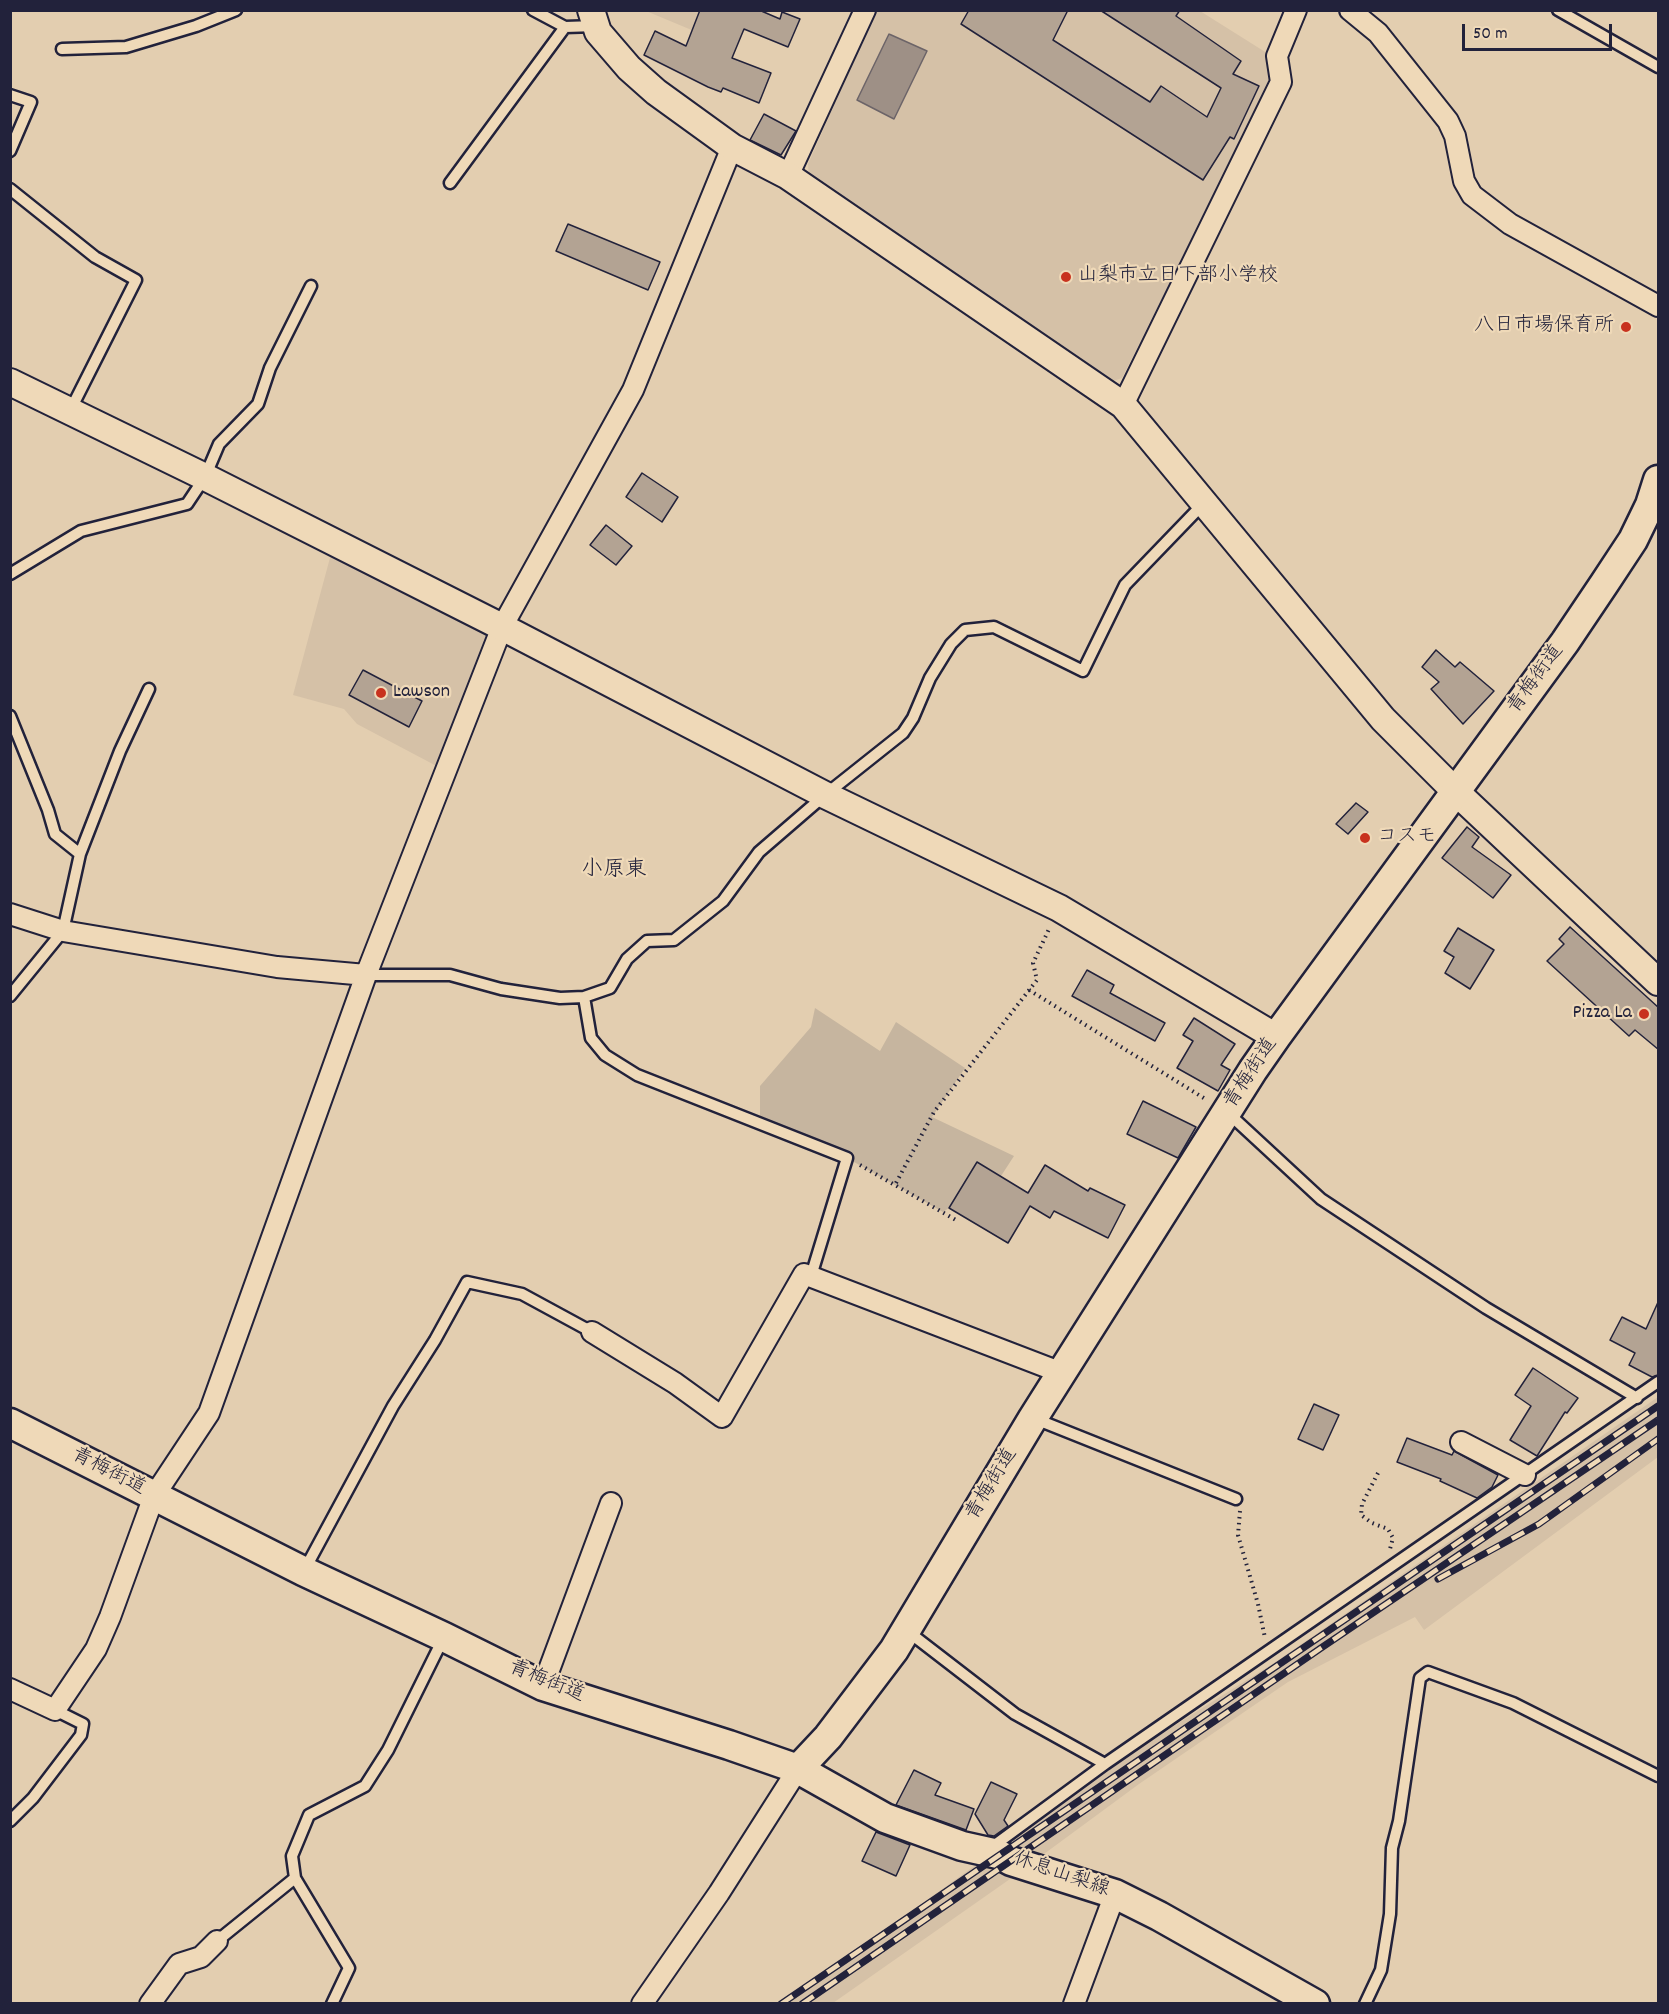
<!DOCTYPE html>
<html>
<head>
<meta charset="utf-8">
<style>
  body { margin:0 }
  #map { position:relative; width:1669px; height:2014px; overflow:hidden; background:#e3ceb0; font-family:Dekko,sans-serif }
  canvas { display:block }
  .frame { position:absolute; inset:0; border:12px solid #22223b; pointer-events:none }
  .scale { position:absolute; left:1462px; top:24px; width:150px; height:27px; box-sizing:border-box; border:3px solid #22223b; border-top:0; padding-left:8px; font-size:18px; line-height:21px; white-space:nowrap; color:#22223b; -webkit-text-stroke:4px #efd9b8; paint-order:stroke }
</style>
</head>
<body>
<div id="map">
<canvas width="1669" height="2014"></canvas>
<div class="frame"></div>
<div class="scale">50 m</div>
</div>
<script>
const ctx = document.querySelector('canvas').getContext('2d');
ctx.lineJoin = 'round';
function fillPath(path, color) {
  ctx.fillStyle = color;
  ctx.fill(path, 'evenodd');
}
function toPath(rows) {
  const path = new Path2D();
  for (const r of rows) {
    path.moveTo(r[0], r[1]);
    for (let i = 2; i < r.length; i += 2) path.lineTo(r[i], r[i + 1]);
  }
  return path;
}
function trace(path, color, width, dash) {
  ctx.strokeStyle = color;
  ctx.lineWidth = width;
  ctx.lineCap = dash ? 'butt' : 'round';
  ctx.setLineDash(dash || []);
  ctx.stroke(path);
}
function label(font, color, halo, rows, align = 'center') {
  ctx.font = font + ' Dekko,"Klee One",sans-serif';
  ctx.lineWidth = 4.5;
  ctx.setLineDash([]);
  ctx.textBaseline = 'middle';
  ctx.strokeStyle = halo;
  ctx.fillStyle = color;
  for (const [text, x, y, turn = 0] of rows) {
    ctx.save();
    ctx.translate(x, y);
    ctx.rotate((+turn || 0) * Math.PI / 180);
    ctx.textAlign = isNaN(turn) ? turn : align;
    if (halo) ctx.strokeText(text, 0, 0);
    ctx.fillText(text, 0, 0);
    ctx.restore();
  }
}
const built = toPath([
  [646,11,731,11,718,41],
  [876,11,1200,11,1270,55,1273,76,1122,378,1113,381,809,177,808,164],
  [334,543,502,627,446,771,357,724,344,709,293,695],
  [1658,1397,1658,1457,1424,1630,1415,1617,1288,1682,1139,1784,1010,1879,833,2003,779,2004,898,1921,1131,1753,1277,1661]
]);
const green = toPath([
  [815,1008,880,1051,896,1022,965,1068,932,1117,1014,1156,1001,1176,977,1162,949,1208,943,1212,847,1158,760,1124,760,1086,811,1027]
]);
const water = toPath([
  [889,34,927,51,894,119,857,100,889,34]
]);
const building = toPath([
  [700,10,759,10,780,19,782,12,800,19,788,47,744,29,732,58,771,73,759,103,723,88,721,92,708,87,644,55,655,31,686,46,700,10],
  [969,10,1068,10,1053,40,1150,102,1161,86,1207,117,1221,88,1100,10,1180,10,1176,16,1241,61,1233,74,1259,86,1234,139,1230,137,1203,180,961,24,969,10],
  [764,114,796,131,781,155,750,140,764,114],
  [568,224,660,262,648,290,556,251,568,224],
  [642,473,678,497,662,522,626,497,642,473],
  [606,525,632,546,616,565,590,545,606,525],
  [1436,650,1455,667,1460,662,1494,691,1463,724,1431,689,1439,682,1422,667,1436,650],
  [363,670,422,701,409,727,349,695,363,670],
  [1356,803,1368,812,1348,834,1336,824,1356,803],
  [1467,827,1479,837,1472,847,1511,875,1493,898,1442,858,1467,827],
  [1570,927,1659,1008,1659,1050,1635,1030,1629,1036,1547,961,1564,944,1559,939,1570,927],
  [1458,928,1494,950,1470,989,1445,973,1454,957,1444,951,1458,928],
  [1087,970,1114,985,1110,993,1165,1023,1155,1041,1072,996,1087,970],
  [1194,1018,1235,1044,1221,1065,1230,1070,1218,1091,1177,1068,1193,1041,1183,1035,1194,1018],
  [1143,1101,1196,1127,1178,1158,1127,1134,1143,1101],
  [977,1162,1028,1193,1045,1165,1088,1191,1090,1188,1125,1205,1108,1238,1054,1211,1050,1218,1030,1206,1008,1243,949,1208,977,1162],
  [1659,1300,1659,1375,1652,1377,1629,1365,1635,1353,1610,1340,1622,1317,1646,1329,1659,1300],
  [1533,1368,1578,1398,1567,1413,1565,1412,1537,1456,1510,1440,1531,1406,1515,1395,1533,1368],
  [1314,1404,1339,1415,1323,1450,1298,1439,1314,1404],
  [1407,1438,1452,1455,1454,1451,1498,1475,1492,1487,1477,1498,1440,1481,1441,1479,1397,1462,1407,1438],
  [914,1770,941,1783,935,1795,974,1809,966,1830,896,1805,914,1770],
  [991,1782,1017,1794,1004,1820,1008,1826,994,1836,988,1835,975,1814,991,1782],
  [876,1832,910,1845,896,1876,862,1861,876,1832]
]);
const path = toPath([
  [1029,990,1207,1100],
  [860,1165,956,1220],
  [896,1183,934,1112,1037,980,1033,963,1050,927],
  [1378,1473,1362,1504,1361,1515,1372,1523,1388,1529,1393,1538,1390,1549],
  [1240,1511,1238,1535,1258,1604,1265,1638]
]);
const service = toPath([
  [533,10,565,27,596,26],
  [1558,10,1658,67],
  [62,49,126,47,196,26,236,10],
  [10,95,31,102,10,151],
  [450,183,565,27],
  [10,189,95,257,136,280,70,411],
  [10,574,81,531,187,504,205,477,219,444,258,404,270,368,311,286],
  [10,716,48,810,55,834,80,854,63,931,10,996],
  [80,854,120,751,149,689],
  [366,975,450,975,501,989,560,998,584,997,591,1038,605,1055,637,1075,847,1158,811,1276],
  [584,997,610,988,627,959,647,941,674,940,723,901,759,852,825,795,903,733,913,718,930,678,951,644,965,630,994,627,1083,671,1125,585,1204,503],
  [1227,1112,1321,1199,1486,1308,1637,1398],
  [1033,1418,1236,1499],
  [305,1569,393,1406,435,1340,467,1282,522,1294,592,1332],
  [906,1630,1015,1714,1105,1764],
  [10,1821,33,1798,81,1735,83,1724,55,1710],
  [992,1847,1105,1764,1658,1382],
  [217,1941,295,1878],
  [332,2004,349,1968,295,1878,292,1856,309,1815,365,1786,388,1750,443,1639],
  [1365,2004,1381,1970,1390,1914,1392,1848,1399,1821,1420,1678,1428,1672,1513,1703,1658,1776]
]);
const minor = toPath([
  [1350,10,1378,33,1448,121,1455,136,1464,181,1472,195,1510,224,1658,306],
  [788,176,865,10],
  [1123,405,1281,82,1277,56,1296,10],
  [10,914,63,931,277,967,366,975],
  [592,1332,675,1383,722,1417,804,1274,1062,1373],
  [1461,1442,1525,1475],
  [543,1686,611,1503],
  [10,1689,55,1710,96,1649,110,1617,154,1496,209,1413,366,975,502,627,633,390,732,147],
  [150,2004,179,1964,201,1957,217,1941],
  [642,2004,719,1893,798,1769],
  [1074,2004,1115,1894]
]);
const tertiary = toPath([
  [591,10,598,32,629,68,656,92,732,147,788,176,1123,405,1383,719,1455,791,1658,982],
  [10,382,205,477,502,627,825,795,1059,908,1276,1037]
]);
const secondary = toPath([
  [10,1423,303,1571,444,1637,543,1686,729,1745,798,1769,885,1818,962,1846,998,1854,1011,1861,1115,1894,1159,1916,1315,2004],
  [798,1769,828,1737,894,1650,1033,1418,1253,1070,1276,1037,1565,642,1604,584,1633,540,1650,505,1658,480]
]);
const rail = toPath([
  [1438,1579,1539,1524,1658,1439],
  [781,2004,1658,1406],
  [802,2004,1321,1648,1658,1420]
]);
const markers = [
  [1066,277,6,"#c8321e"],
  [1626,327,6,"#c8321e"],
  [381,693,6,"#c8321e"],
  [1365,838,6,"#c8321e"],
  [1644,1014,6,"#c8321e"]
];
const poiNames = [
  ["山梨市立日下部小学校",1078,277],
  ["八日市場保育所",1614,327,"right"],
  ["Lawson",393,693],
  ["コスモ",1377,838],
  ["Pizza La",1632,1014,"right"]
];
const streetNames = [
  ["青梅街道",1537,680,-54],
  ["青梅街道",1252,1074,-57],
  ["青梅街道",108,1473,27],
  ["青梅街道",993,1485,-59],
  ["青梅街道",546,1683,22],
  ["休息山梨線",1061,1876,19]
];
const quarterNames = [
  ["小原東",614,872]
];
fillPath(built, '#d5c1a7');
fillPath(green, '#c6b59f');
fillPath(water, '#9e9086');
trace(water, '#6c6468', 1.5);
fillPath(building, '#b3a393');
trace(building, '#22223b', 1.5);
trace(service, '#22223b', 15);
trace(minor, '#22223b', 24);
trace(tertiary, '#22223b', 30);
trace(secondary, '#22223b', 33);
trace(path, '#22223b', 4, [1.5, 4.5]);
trace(service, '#efd9b8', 10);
trace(minor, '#efd9b8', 20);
trace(tertiary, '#efd9b8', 26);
trace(secondary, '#efd9b8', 28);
trace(rail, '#22223b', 7);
trace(rail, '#efd9b8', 4.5, [14]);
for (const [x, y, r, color] of markers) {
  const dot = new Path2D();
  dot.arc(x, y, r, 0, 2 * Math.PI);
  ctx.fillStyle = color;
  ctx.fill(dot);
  trace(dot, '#efd9b8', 2);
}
label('20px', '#22223b', '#efd9b8', poiNames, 'left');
label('20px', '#22223b', '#efd9b8', streetNames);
label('22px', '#22223b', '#efd9b8', quarterNames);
</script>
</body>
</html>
